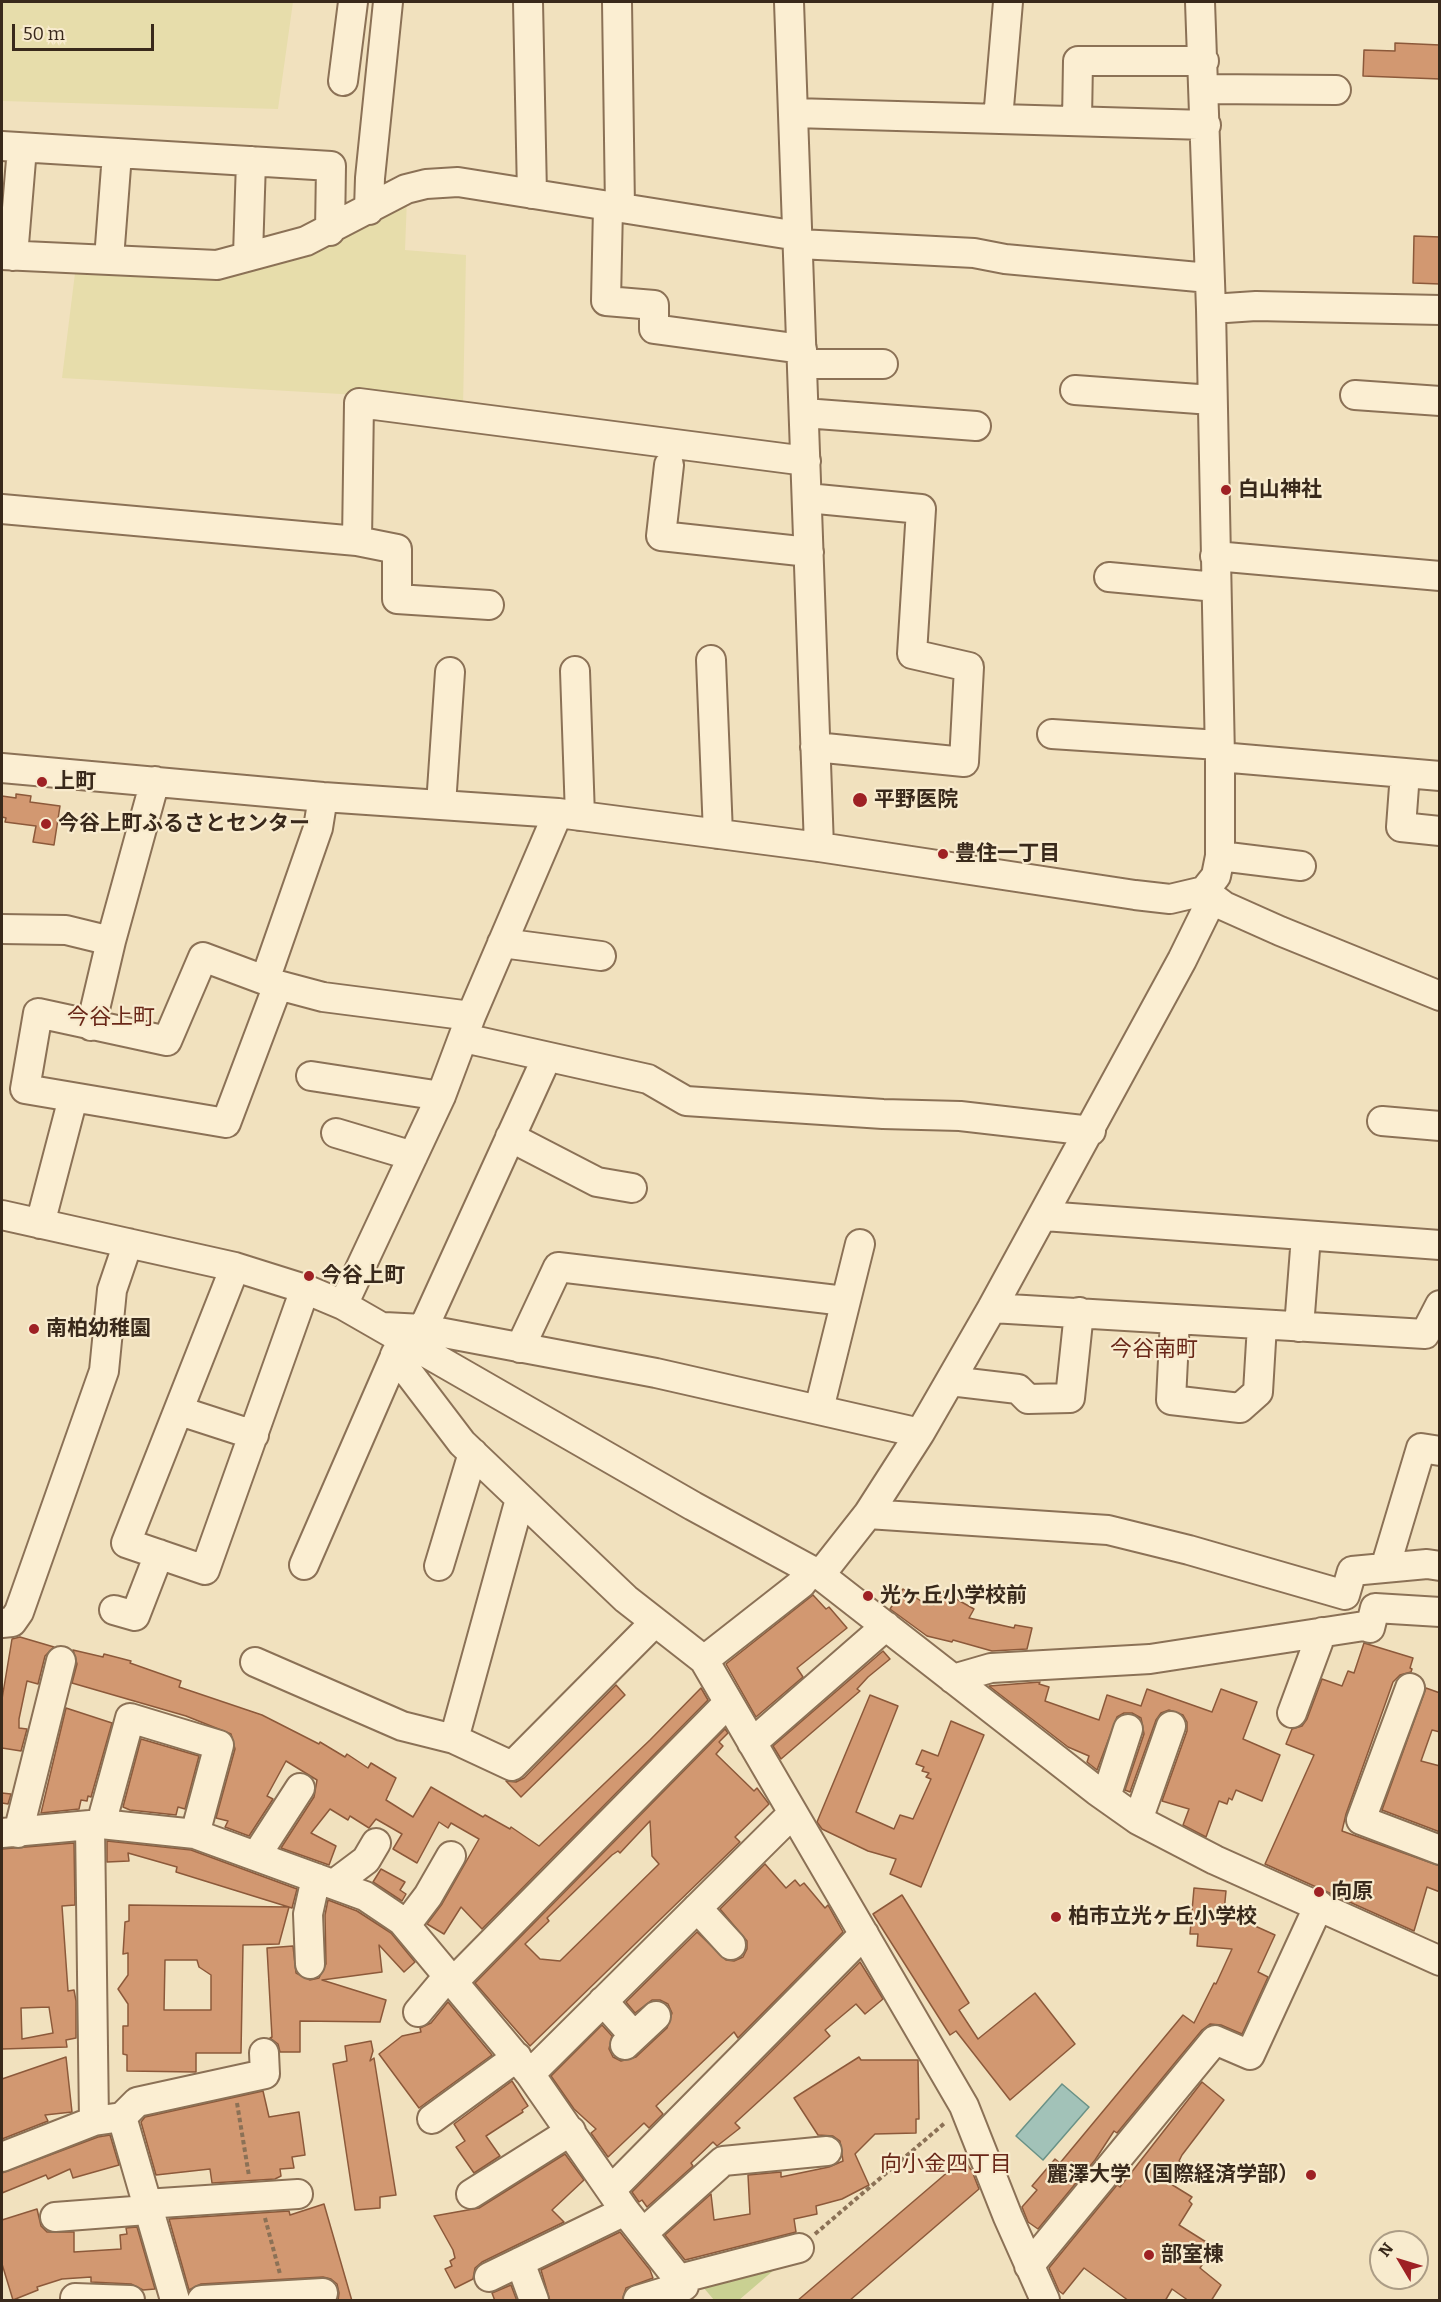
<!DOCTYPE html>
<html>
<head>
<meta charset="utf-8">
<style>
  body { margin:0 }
  #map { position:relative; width:1441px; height:2302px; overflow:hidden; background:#f1e1be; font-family:Bitter,serif }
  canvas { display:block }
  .frame { position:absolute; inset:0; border:3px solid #39291b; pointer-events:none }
  .north { position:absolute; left:1369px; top:2230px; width:60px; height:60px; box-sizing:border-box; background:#f8ebce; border:2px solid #ac9d86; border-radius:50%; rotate:308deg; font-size:16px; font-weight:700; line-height:24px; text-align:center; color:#39291b }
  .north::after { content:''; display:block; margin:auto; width:21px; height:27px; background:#9e2124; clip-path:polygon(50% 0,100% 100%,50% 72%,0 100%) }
  .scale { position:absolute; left:12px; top:24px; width:142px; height:27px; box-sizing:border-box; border:3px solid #39291b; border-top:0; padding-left:8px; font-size:18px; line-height:21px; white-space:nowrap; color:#39291b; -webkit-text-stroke:4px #f8ebce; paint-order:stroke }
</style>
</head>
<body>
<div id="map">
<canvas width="1441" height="2302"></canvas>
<div class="frame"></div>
<div class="north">N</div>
<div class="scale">50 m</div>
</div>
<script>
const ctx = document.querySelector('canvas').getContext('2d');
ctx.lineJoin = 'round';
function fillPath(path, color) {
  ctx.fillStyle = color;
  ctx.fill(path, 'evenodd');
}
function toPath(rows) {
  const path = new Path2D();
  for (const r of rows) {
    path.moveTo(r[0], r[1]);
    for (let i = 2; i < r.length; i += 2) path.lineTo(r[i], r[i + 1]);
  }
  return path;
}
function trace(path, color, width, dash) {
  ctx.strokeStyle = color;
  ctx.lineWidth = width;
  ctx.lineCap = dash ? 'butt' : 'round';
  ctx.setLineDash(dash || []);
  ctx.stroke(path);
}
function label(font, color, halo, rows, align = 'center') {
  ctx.font = font + ' Bitter,"Noto Sans JP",serif';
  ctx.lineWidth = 4.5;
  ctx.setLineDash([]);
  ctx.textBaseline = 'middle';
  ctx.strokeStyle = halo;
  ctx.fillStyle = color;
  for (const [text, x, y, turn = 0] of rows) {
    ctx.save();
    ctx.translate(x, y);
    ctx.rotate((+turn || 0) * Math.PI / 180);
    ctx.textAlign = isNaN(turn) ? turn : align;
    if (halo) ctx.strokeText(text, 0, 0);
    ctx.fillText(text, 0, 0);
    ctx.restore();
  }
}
const farmland = toPath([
  [2,2,293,2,278,109,2,101],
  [407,198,405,250,466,255,463,408,358,395,62,378,76,265,226,270]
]);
const green = toPath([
  [788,2258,739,2300,714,2300,703,2287]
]);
const water = toPath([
  [1062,2084,1089,2107,1043,2160,1016,2136,1062,2084]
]);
const building = toPath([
  [1395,43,1440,45,1440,79,1363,76,1364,50,1395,51,1395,43],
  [1414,236,1440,237,1440,284,1413,283,1414,236],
  [16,794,31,796,30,802,60,806,54,845,33,842,36,826,5,822,6,818,2,817,2,796,16,798,16,794],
  [903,1589,927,1605,928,1602,934,1605,942,1591,974,1609,969,1618,1014,1628,1015,1625,1032,1628,1027,1649,992,1651,953,1640,952,1642,927,1636,890,1609,903,1589],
  [813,1595,826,1609,829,1607,847,1628,797,1668,803,1677,756,1717,726,1664,813,1595],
  [20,1637,54,1647,45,1656,38,1684,27,1681,19,1719,19,1728,27,1729,21,1751,2,1748,2,1699,12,1639,20,1637],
  [1364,1643,1413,1658,1410,1668,1412,1669,1411,1672,1400,1675,1393,1682,1346,1814,1342,1831,1440,1866,1440,1892,1427,1887,1414,1931,1265,1864,1314,1755,1286,1744,1292,1729,1302,1726,1307,1719,1322,1679,1342,1686,1348,1671,1354,1673,1364,1643],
  [73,1650,103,1657,104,1654,131,1661,130,1663,181,1681,179,1687,262,1715,319,1744,320,1742,345,1757,347,1754,368,1768,371,1763,396,1778,386,1800,413,1817,431,1787,483,1817,485,1815,510,1829,511,1827,539,1846,650,1740,701,1688,708,1700,482,1929,461,1907,444,1934,427,1924,442,1904,479,1839,451,1823,448,1828,439,1822,417,1863,393,1849,402,1834,376,1819,369,1828,350,1816,348,1820,330,1809,311,1833,336,1846,329,1865,281,1848,314,1797,317,1780,286,1761,267,1796,273,1799,249,1836,225,1827,228,1821,216,1818,235,1749,231,1734,186,1716,72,1683,77,1664,73,1650],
  [883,1651,890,1659,868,1677,857,1689,860,1691,781,1759,773,1746,883,1651],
  [1040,1682,1039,1684,1049,1687,1045,1701,1099,1720,1107,1695,1141,1706,1147,1689,1212,1712,1221,1689,1257,1702,1243,1739,1280,1755,1262,1801,1236,1790,1232,1800,1229,1798,1227,1804,1219,1801,1206,1837,1183,1825,1189,1809,1162,1801,1187,1731,1187,1722,1183,1715,1169,1710,1161,1713,1156,1720,1130,1792,1125,1790,1144,1734,1141,1718,1132,1713,1124,1713,1117,1717,1097,1770,1087,1762,1089,1756,1068,1747,989,1686,1040,1682],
  [616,1685,625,1695,521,1797,506,1781,516,1782,524,1778,616,1685],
  [1426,1688,1440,1693,1440,1732,1432,1730,1421,1761,1440,1766,1440,1832,1382,1810,1426,1688],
  [870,1695,898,1706,856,1812,894,1829,900,1815,913,1819,931,1779,926,1777,929,1773,922,1771,924,1767,916,1764,922,1750,938,1756,951,1721,984,1735,921,1887,890,1874,896,1859,868,1851,822,1829,817,1822,870,1695],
  [66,1708,112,1723,91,1797,88,1796,87,1801,81,1800,79,1809,41,1813,66,1708],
  [725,1729,728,1733,719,1742,723,1746,716,1754,754,1791,757,1788,769,1804,735,1837,740,1842,530,2046,475,1983,725,1729],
  [650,1821,652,1856,659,1864,560,1961,540,1959,525,1944,549,1921,547,1918,612,1855,618,1851,620,1853,650,1821],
  [141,1739,199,1756,185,1809,178,1807,176,1815,130,1810,123,1807,141,1739],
  [2,1793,11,1794,8,1804,2,1803,2,1793],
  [107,1841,191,1850,297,1889,292,1908,176,1872,177,1867,128,1853,129,1861,107,1862,107,1841],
  [74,1843,75,1905,62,1906,68,1991,74,1990,76,2001,76,2038,66,2040,67,2047,2,2049,2,1849,74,1843],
  [49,2007,53,2033,22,2039,21,2008,49,2007],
  [765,1864,786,1888,795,1880,800,1886,804,1883,825,1908,828,1905,843,1932,738,2038,734,2032,656,2106,663,2114,649,2128,644,2123,608,2157,591,2133,596,2129,574,2109,551,2076,602,2025,612,2036,609,2049,613,2057,621,2061,636,2057,667,2028,672,2013,668,2004,660,2000,652,2000,635,2013,626,2002,697,1932,726,1960,734,1961,743,1957,747,1949,747,1941,720,1909,765,1864],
  [381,1869,405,1882,400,1890,406,1894,402,1901,373,1882,381,1869],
  [1194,1888,1226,1891,1224,1912,1275,1935,1258,1972,1268,1977,1242,2034,1221,2025,1210,2024,1202,2030,1117,2133,1114,2131,1095,2160,1038,2229,1028,2222,1022,2207,1037,2190,1032,2186,1055,2159,1060,2163,1183,2015,1194,2023,1214,1983,1216,1984,1232,1949,1197,1946,1198,1934,1190,1934,1194,1888],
  [902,1895,969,2003,959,2010,978,2039,1035,1993,1075,2044,1010,2100,956,2031,950,2035,873,1914,902,1895],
  [328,1900,357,1911,391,1933,415,1962,404,1972,379,1945,382,1972,322,1980,386,2000,380,2022,300,2021,300,2052,280,2052,278,2044,270,2038,272,2037,267,1948,293,1946,296,1973,310,1980,319,1978,326,1964,325,1915,328,1900],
  [129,1905,289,1907,279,1944,243,1945,241,2053,196,2053,196,2072,127,2071,127,2055,123,2054,123,2026,128,2026,128,2004,118,1989,128,1975,128,1953,123,1954,125,1922,129,1921,129,1905],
  [165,1960,197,1960,199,1967,211,1975,211,2010,164,2010,165,1960],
  [860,1962,883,1999,865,2014,856,2004,825,2030,830,2036,735,2123,740,2128,717,2146,713,2142,691,2163,693,2166,647,2207,642,2200,639,2202,632,2192,860,1962],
  [448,2002,492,2055,419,2108,379,2054,402,2036,421,2032,420,2028,431,2023,448,2002],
  [371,2041,373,2051,370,2061,374,2058,396,2195,380,2197,380,2208,355,2210,333,2064,347,2061,345,2046,371,2041],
  [66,2057,72,2112,45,2115,48,2121,2,2139,2,2079,66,2057],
  [859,2057,861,2060,918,2060,919,2119,916,2119,916,2133,875,2134,855,2154,869,2185,842,2199,816,2206,817,2214,794,2219,796,2232,685,2260,665,2235,711,2194,714,2220,750,2214,748,2175,781,2172,781,2177,829,2167,843,2161,840,2141,833,2136,818,2135,794,2098,859,2057],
  [512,2081,528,2106,522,2110,523,2112,486,2136,500,2156,474,2173,456,2147,465,2141,454,2124,512,2081],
  [1202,2082,1224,2100,1182,2155,1179,2161,1181,2163,1166,2181,1192,2197,1189,2201,1192,2204,1179,2225,1214,2247,1200,2268,1221,2285,1211,2301,1189,2301,1172,2289,1165,2301,1129,2301,1084,2268,1063,2294,1059,2291,1049,2268,1117,2185,1120,2187,1202,2082],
  [263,2091,269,2117,299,2112,305,2155,292,2157,294,2168,280,2169,281,2176,275,2179,212,2183,210,2169,156,2175,141,2122,145,2117,263,2091],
  [110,2135,119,2165,73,2178,70,2169,48,2179,46,2175,2,2193,2,2173,98,2137,110,2135],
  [565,2154,584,2180,552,2210,564,2222,482,2262,475,2268,473,2279,455,2288,445,2269,452,2266,450,2261,455,2258,453,2250,434,2216,479,2208,565,2154],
  [963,2159,972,2171,979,2189,849,2301,797,2301,963,2159],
  [324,2204,352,2301,338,2301,339,2293,337,2284,331,2279,323,2277,201,2284,189,2290,169,2219,289,2211,290,2215,324,2204],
  [37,2209,41,2226,47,2232,74,2232,74,2252,121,2249,120,2235,127,2234,126,2228,137,2227,155,2289,143,2290,131,2284,91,2282,91,2277,62,2279,37,2287,38,2290,13,2300,2,2264,2,2220,37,2209],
  [620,2232,650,2270,653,2278,626,2288,622,2301,550,2301,541,2270,620,2232],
  [511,2285,517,2301,495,2301,492,2293,511,2285]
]);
const path = toPath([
  [237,2103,249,2176],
  [265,2218,280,2274],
  [815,2234,946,2122]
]);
const minor = toPath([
  [528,2,532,194],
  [617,2,620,208],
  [789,2,819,847],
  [343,81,353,2],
  [1204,89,1336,90],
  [794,113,1206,125],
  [998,119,1008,2],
  [1077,121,1078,61,1204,61],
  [2,146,331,166,330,231],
  [608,207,606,301,654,305,654,329,802,349],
  [369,210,370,178,388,2],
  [799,244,974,253,1005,259,1209,278],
  [2,255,217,265,306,241,406,189,426,184,458,182,798,236],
  [248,255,251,161],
  [13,256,22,148],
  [109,259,117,154],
  [1211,309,1256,306,1440,310],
  [802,364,883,364],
  [1075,390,1212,400],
  [1355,395,1440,401],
  [804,413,976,426],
  [669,465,661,536,809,552],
  [807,498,921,509,912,654,969,667,964,762,815,747],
  [2,509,357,541,359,403,806,461],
  [357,541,397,549,397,599,489,605],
  [1215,556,1440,576],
  [1109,577,1216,587],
  [711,660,718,834],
  [575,671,580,816],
  [1052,734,1219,745],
  [1220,757,1440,776],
  [2,768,323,797,558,813,819,847,1135,895,1170,899,1204,891,1216,876,1220,856,1220,757,1211,309,1200,2],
  [1405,773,1401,827,1440,831],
  [441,805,450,672],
  [1220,856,1301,866],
  [1204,891,1224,906,1280,931,1440,996],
  [2,929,66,930,111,941],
  [502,943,601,956],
  [265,980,318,828,323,797],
  [278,985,226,1123,25,1089,38,1013,167,1041,203,957,278,985,323,997,471,1016],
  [91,1026,111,941,155,781],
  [464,1038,648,1079,686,1101,883,1114,960,1116,1091,1131],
  [311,1076,441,1096],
  [1382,1121,1440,1126],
  [336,1133,413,1156],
  [510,1137,597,1182,632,1188],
  [2,1215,235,1267,305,1289,343,1305,693,1506,820,1575,1097,1791,1138,1820,1215,1860,1440,1961],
  [1044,1216,1440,1245],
  [40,1224,73,1098],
  [235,1267,126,1543,205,1570,305,1289],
  [343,1305,441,1096,471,1016,558,813],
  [992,1308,1425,1334,1440,1305],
  [1175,1319,1171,1400,1240,1408,1258,1392,1262,1325],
  [384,1327,423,1329,656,1373,920,1433],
  [1299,1327,1306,1236],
  [423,1329,547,1057],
  [403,1341,395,1355,462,1443,626,1599,704,1660,964,2106,1008,2217,1045,2300],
  [520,1348,558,1267,845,1301],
  [950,1381,1018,1389,1028,1399,1070,1398,1079,1312],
  [819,1409,860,1244],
  [180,1411,254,1435],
  [868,1514,1108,1530,1189,1550,1345,1595,1352,1571,1427,1564,1440,1566],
  [304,1565,395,1356],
  [439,1566,473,1453],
  [1385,1568,1421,1448,1440,1451],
  [820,1575,868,1514,920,1433,992,1308,1182,960,1208,907,1204,891],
  [114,1610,135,1616,159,1554],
  [2,1623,12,1622,19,1612,104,1371,112,1290,128,1243],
  [704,1660,801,1584,812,1570],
  [255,1662,402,1726,454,1739,512,1766,654,1623],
  [953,1679,991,1668,1150,1659,1364,1626,1370,1628,1375,1608,1440,1612],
  [1410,1688,1361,1820,1440,1850],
  [1292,1713,1322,1632],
  [454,1739,520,1499],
  [752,1743,886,1626],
  [1106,1797,1128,1729],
  [1138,1820,1171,1726],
  [101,1824,130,1718,219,1745,195,1834],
  [2,1833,101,1824,195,1834,365,1896,402,1921,530,2074,625,2211,684,2286,638,2300],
  [18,1833,61,1661],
  [256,1856,300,1788],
  [334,1884,366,1860,376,1843],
  [697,1908,731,1945],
  [406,1925,428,1896,451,1856],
  [310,1964,308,1914,316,1878],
  [454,1981,728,1703],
  [603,2001,634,2036],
  [418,2012,449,1975],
  [625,2045,656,2016],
  [530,2074,792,1814],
  [122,2117,175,2300],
  [432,2119,517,2057],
  [94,2121,122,2117,137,2102,265,2074,264,2053],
  [2,2157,94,2121,90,1826],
  [612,2189,864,1934],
  [471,2194,571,2131],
  [145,2204,298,2194],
  [55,2217,147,2210],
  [643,2233,723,2161,827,2151],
  [520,2262,534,2300],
  [1029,2266,1215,2040,1250,2055,1319,1905],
  [489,2277,625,2211],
  [679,2279,799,2248],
  [75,2298,130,2300],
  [202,2300,323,2293]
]);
const markers = [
  [1226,490,6,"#9e2124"],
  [42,782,6,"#9e2124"],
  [860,800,8,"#9e2124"],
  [46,824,6,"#9e2124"],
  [943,854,6,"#9e2124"],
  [309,1276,6,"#9e2124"],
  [34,1329,6,"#9e2124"],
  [868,1596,6,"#9e2124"],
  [1319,1892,6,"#9e2124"],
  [1056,1917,6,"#9e2124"],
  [1311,2175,6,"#9e2124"],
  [1149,2255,6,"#9e2124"]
];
const poiNames = [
  ["白山神社",1238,490],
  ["上町",54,782],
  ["平野医院",874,800],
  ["今谷上町ふるさとセンター",58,824],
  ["豊住一丁目",955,854],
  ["今谷上町",321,1276],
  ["南柏幼稚園",46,1329],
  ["光ヶ丘小学校前",880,1596],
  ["向原",1331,1892],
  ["柏市立光ヶ丘小学校",1068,1917],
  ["麗澤大学（国際経済学部）",1299,2175,"right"],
  ["部室棟",1161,2255]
];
const neighbourhoodNames = [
  ["今谷上町",111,1018],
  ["今谷南町",1154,1350],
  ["向小金四丁目",946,2165]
];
fillPath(farmland, '#e7ddab');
fillPath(green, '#c9d092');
fillPath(water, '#a2c2b8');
trace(water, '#699186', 1.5);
fillPath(building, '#d29871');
trace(building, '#8c593a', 1.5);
trace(minor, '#8b7156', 32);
trace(path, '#8b7156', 4, [4.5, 3]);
trace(minor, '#fbeed2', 28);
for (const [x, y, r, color] of markers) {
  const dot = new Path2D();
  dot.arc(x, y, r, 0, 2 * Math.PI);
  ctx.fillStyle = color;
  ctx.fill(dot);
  trace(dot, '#f8ebce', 2);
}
label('bold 21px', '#39291b', '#f8ebce', poiNames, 'left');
label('22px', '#692718', '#f8ebce', neighbourhoodNames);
</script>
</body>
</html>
